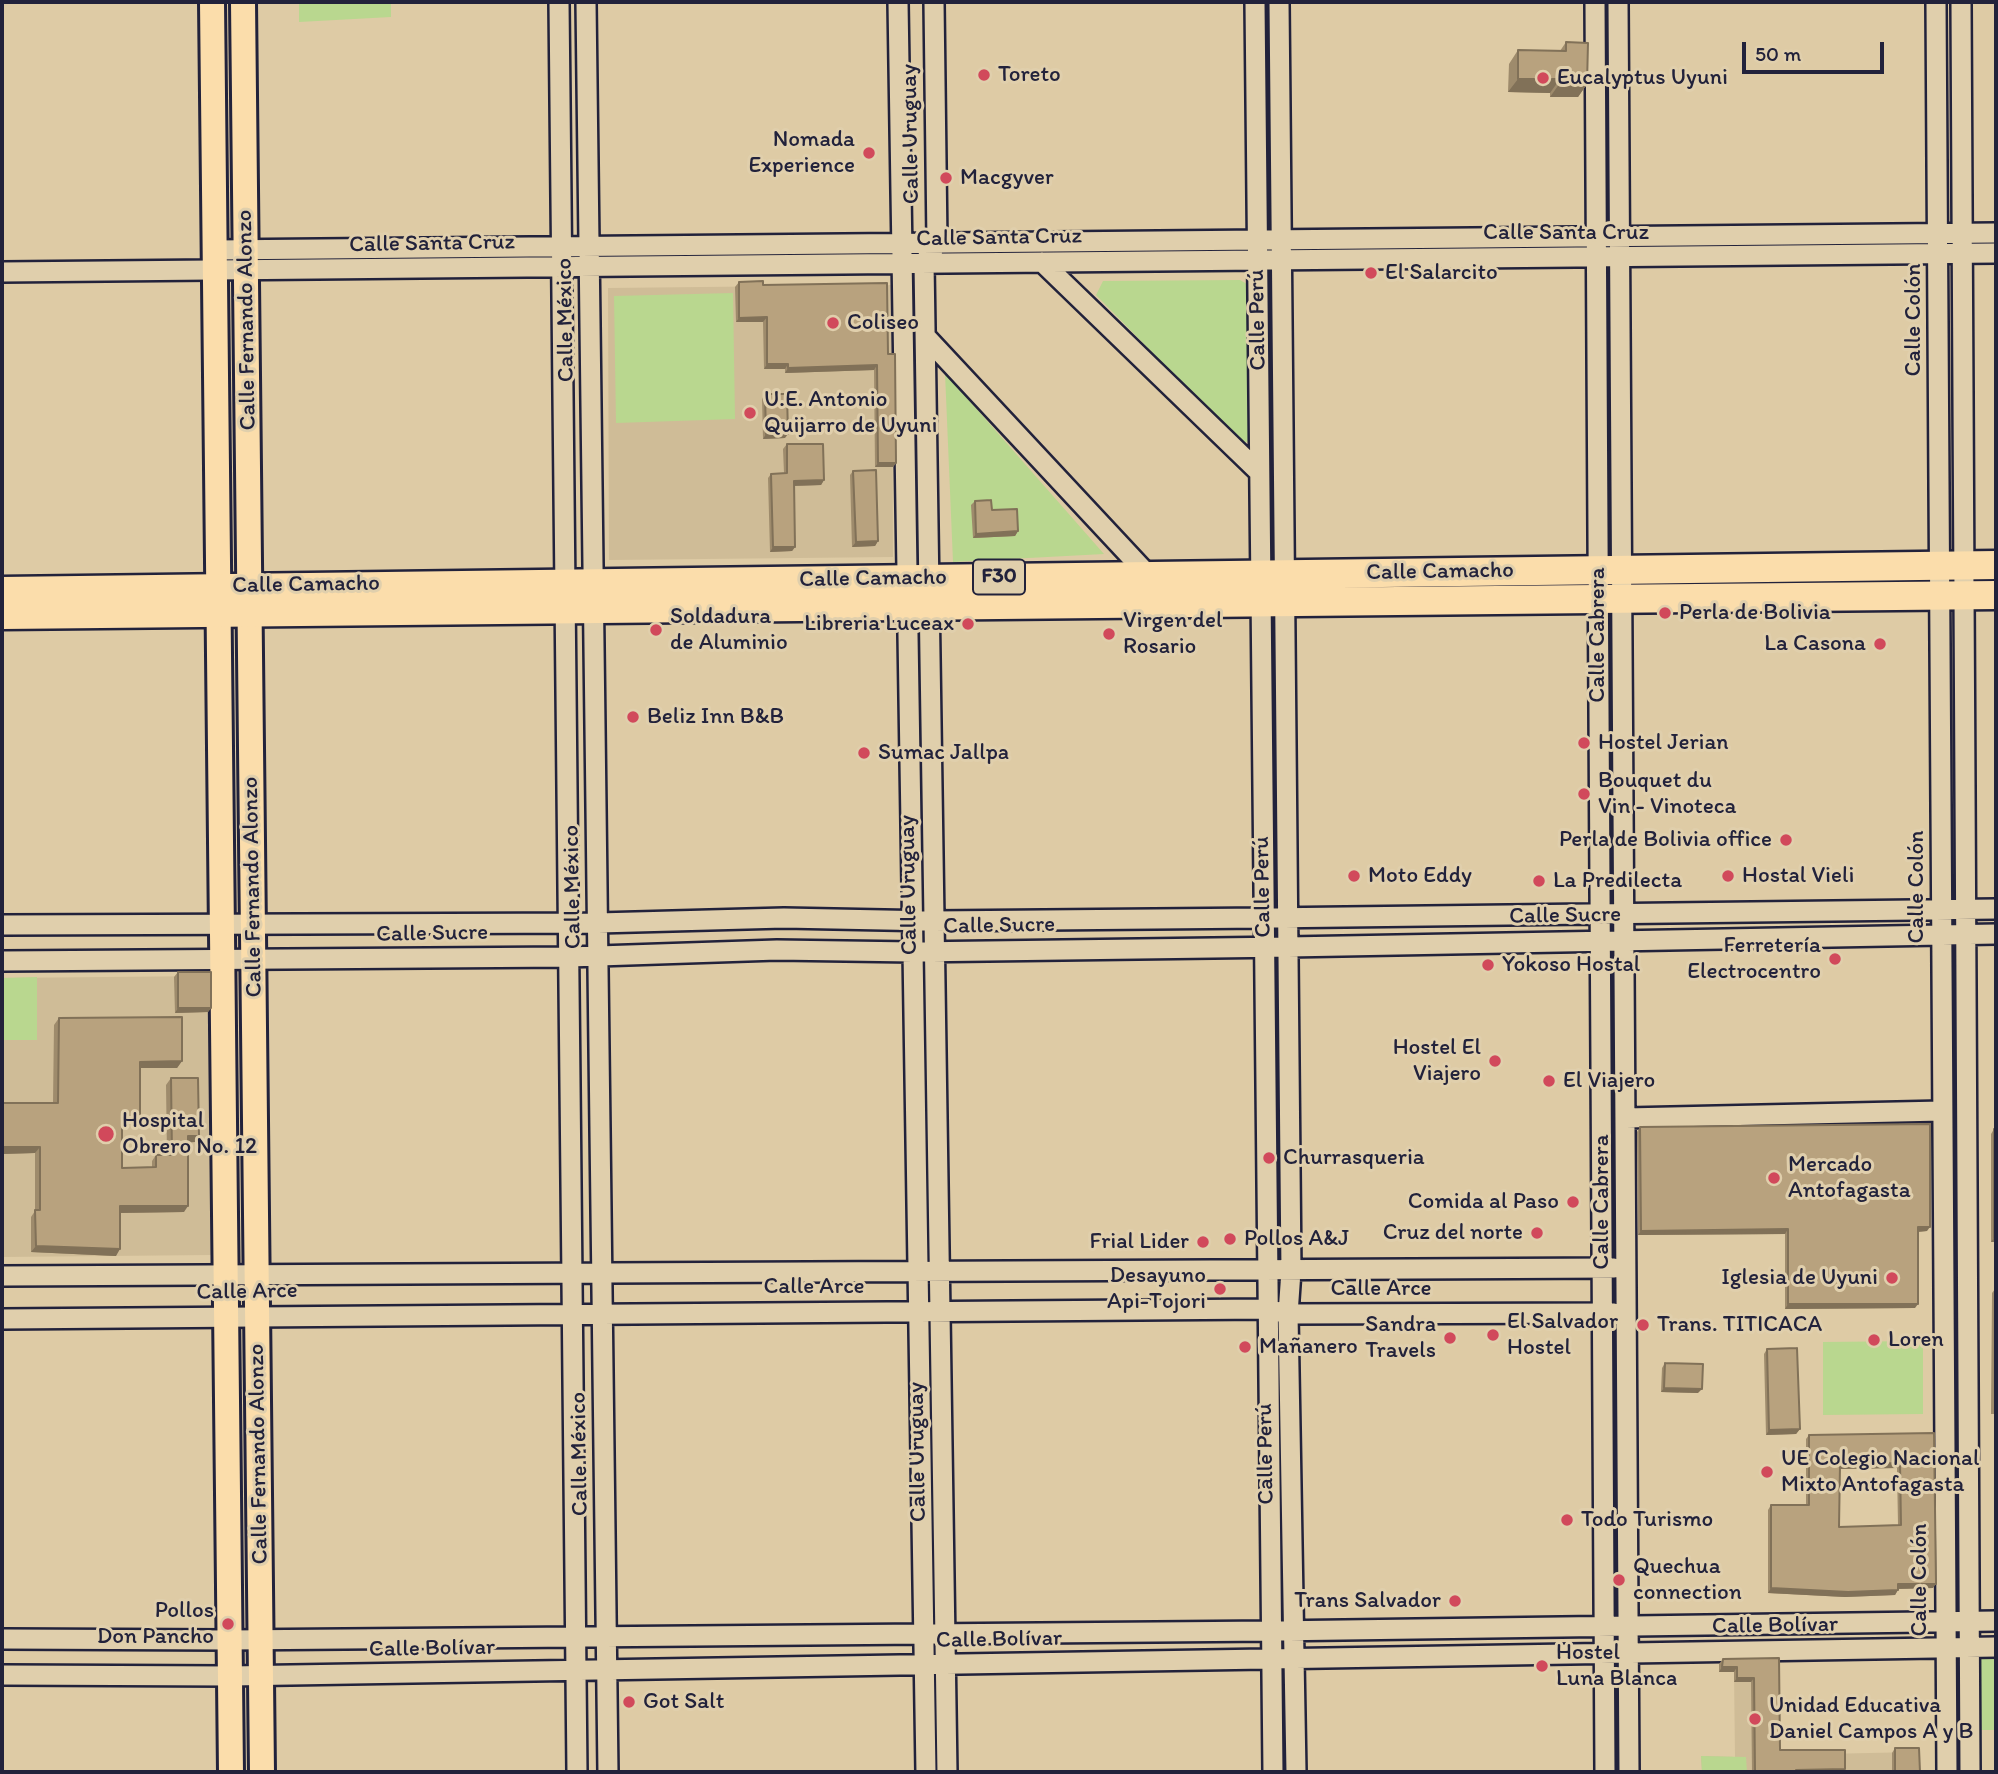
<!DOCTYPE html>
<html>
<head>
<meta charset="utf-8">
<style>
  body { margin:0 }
  #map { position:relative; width:1998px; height:1774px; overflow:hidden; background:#decba5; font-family:Itim,sans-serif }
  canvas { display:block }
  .frame { position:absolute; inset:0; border:4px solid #22223b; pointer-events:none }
  .scale { position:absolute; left:1742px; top:42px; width:142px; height:32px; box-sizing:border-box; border:4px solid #22223b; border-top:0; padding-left:9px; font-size:21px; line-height:24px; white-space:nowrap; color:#22223b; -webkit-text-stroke:5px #e0cfac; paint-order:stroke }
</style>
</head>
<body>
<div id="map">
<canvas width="1998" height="1774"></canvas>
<div class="frame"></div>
<div class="scale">50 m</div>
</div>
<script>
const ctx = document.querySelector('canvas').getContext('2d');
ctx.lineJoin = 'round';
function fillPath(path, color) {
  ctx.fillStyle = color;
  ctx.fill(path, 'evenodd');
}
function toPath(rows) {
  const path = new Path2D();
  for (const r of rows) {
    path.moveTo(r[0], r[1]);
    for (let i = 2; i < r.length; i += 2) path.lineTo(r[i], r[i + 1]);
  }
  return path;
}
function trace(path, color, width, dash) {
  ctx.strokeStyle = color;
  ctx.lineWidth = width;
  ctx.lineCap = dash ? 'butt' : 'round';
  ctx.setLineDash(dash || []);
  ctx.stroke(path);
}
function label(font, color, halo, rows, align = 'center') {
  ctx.font = font + ' Itim,sans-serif';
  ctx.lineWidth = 6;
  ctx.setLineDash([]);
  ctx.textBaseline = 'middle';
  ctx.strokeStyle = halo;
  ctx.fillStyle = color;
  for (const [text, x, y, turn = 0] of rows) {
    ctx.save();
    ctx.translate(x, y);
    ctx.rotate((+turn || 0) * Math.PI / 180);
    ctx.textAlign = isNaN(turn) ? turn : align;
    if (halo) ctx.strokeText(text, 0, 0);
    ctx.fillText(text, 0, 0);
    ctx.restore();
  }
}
const built = toPath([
  [892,285,893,557,609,560,608,288],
  [211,976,211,1255,2,1257,2,978],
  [1719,1655,1776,1655,1777,1755,1916,1752,1917,1772,1702,1772,1701,1756,1735,1757,1734,1672,1719,1672]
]);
const green = toPath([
  [299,2,391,2,391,17,299,22],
  [1240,280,1247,284,1250,291,1251,439,1245,443,1239,441,1096,295,1103,281],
  [733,293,735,419,616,423,614,296],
  [945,373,1104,554,953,562],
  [37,977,37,1040,2,1040,2,978],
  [1923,1341,1923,1414,1823,1415,1823,1342],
  [1996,1645,1996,1730,1959,1730,1958,1646],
  [1701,1756,1746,1757,1747,1772,1702,1772]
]);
const minor = toPath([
  [559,2,577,1772],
  [586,2,608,1772],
  [898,2,926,1772],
  [934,2,937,243,924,263,947,1772],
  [1255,2,1273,1772],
  [1279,2,1291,1271,1288,1314,1296,1772],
  [1595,2,1605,1772],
  [1618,2,1629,1772],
  [1936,2,1947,1772],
  [1961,2,1970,1772],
  [215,250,1996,233],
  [1042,262,1258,471],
  [2,272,1996,253],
  [926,337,1148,575],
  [2,925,598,923,784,918,934,921,1264,918,1996,909],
  [2,961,569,957,777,950,913,952,1288,947,1996,934],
  [1626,1118,1942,1111],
  [2,1276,1614,1268],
  [2,1319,1266,1309,1288,1314,1614,1313],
  [2,1639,229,1640,1271,1631,1996,1621],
  [2,1675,230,1676,1996,1647]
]);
const major = toPath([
  [212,2,231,1772],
  [243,2,262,1772]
]);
const highway = toPath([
  [2,591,1996,565],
  [2,615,1996,595]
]);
const wall = toPath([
  [1566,42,1587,84,1578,97,1550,97,1550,93,1508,92,1509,64,1518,50,1560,51],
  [739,282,763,285,888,354,896,463,893,467,875,467,874,370,785,373,785,369,764,369,763,322,736,322,735,287],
  [765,394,785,438,763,439,762,399],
  [787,444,824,480,821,485,794,486,795,547,792,551,770,552,768,478,771,474,784,473,783,449],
  [853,471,878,541,875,546,852,547,850,475],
  [975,501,992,510,1018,531,1015,536,973,538,971,505],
  [178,972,211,1008,208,1012,175,1013,174,977],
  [59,1018,182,1061,177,1068,140,1068,140,1117,135,1124,122,1124,122,1168,152,1167,152,1161,156,1155,167,1155,166,1085,171,1078,199,1136,195,1142,188,1142,184,1212,120,1213,116,1256,31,1252,31,1217,35,1211,35,1153,2,1154,2,1103,53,1103,54,1025],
  [1640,1127,1927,1231,1918,1232,1915,1308,1785,1309,1785,1234,1638,1235,1637,1132],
  [1994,1129,1996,1242,1991,1242,1991,1134],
  [1995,1289,1996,1289,1996,1414,1991,1414,1992,1293],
  [1767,1349,1800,1429,1796,1434,1766,1435,1764,1354],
  [1665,1363,1698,1393,1661,1392,1662,1368],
  [1934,1433,1933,1588,1898,1589,1895,1595,1845,1597,1768,1593,1768,1510,1771,1505,1806,1505,1806,1439,1809,1435],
  [1897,1468,1898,1525,1839,1527,1840,1469],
  [1779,1658,1780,1750,1843,1772,1752,1772,1751,1682,1734,1682,1734,1672,1719,1672,1719,1664,1723,1659],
  [1895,1748,1920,1772,1892,1772,1892,1753]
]);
const shadedWall = toPath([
  [1518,79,1560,79,1550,93,1508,92],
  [1560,83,1587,84,1578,97,1550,97],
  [767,317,763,322,736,322,739,318],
  [767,364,788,364,785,369,764,369],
  [877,365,874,370,785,373,788,368],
  [766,434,788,434,785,438,763,439],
  [878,463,896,463,893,467,875,467],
  [824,480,821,485,790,486,794,481],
  [1018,531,1015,536,973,538,976,534],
  [878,541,875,546,852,547,856,542],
  [773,547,795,547,792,551,770,552],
  [178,1008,211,1008,208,1012,175,1013],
  [182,1061,177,1068,136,1068,140,1062],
  [122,1117,140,1117,135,1124,117,1124],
  [188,1136,199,1136,195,1142,184,1143],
  [2,1147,40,1147,35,1153,2,1154],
  [120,1206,188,1206,184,1212,116,1213],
  [1918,1227,1930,1227,1927,1231,1915,1232],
  [1788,1229,1785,1234,1638,1235,1641,1231],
  [1994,1238,1996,1238,1996,1242,1991,1242],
  [36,1246,120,1249,116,1256,31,1252],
  [1788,1304,1918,1304,1915,1308,1785,1309],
  [1664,1388,1702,1389,1698,1393,1661,1392],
  [1800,1429,1796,1434,1766,1435,1769,1430],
  [1900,1463,1897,1468,1837,1469,1840,1465],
  [1898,1584,1936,1584,1933,1588,1895,1589],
  [1771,1588,1898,1590,1895,1595,1845,1597,1768,1593],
  [1722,1667,1737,1667,1734,1672,1719,1672],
  [1737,1678,1754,1678,1751,1682,1734,1682],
  [1845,1769,1843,1772,1795,1772,1796,1770]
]);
const building = toPath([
  [1566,42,1588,43,1587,84,1560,83,1560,79,1518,79,1518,50,1566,51,1566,42],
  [763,281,763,285,887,283,888,354,895,354,896,463,878,463,877,365,788,368,788,364,767,364,767,317,739,318,739,282,763,281],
  [765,394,787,394,788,434,766,434,765,394],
  [787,444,823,444,824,480,794,481,795,547,773,547,771,474,787,473,787,444],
  [876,470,878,541,856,542,853,471,876,470],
  [991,500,992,510,1017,509,1018,531,976,534,975,501,991,500],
  [178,972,211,972,211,1008,178,1008,178,972],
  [182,1017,182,1061,140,1062,140,1117,122,1117,122,1168,156,1167,156,1155,172,1155,171,1078,198,1078,199,1136,188,1136,188,1206,120,1206,120,1249,36,1246,35,1210,40,1210,40,1147,2,1147,2,1103,58,1103,59,1018,182,1017],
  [1930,1124,1930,1227,1918,1227,1918,1304,1788,1304,1788,1229,1641,1231,1640,1127,1930,1124],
  [1994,1129,1996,1129,1996,1238,1994,1238,1994,1129],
  [1995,1289,1996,1289,1996,1410,1995,1410,1995,1289],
  [1797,1348,1800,1429,1769,1430,1767,1349,1797,1348],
  [1665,1363,1703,1364,1702,1389,1664,1388,1665,1363],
  [1934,1433,1936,1584,1898,1584,1898,1590,1848,1592,1771,1588,1771,1505,1809,1505,1809,1435,1934,1433],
  [1900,1463,1901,1525,1839,1527,1840,1465,1900,1463],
  [1779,1658,1780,1750,1845,1750,1845,1769,1796,1770,1796,1772,1755,1772,1754,1678,1737,1678,1737,1667,1722,1667,1723,1659,1779,1658],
  [1895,1748,1919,1748,1920,1772,1895,1772,1895,1748]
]);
const markers = [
  [984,75,7,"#d1495b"],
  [1543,78,7,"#d1495b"],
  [869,153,7,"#d1495b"],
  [946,178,7,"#d1495b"],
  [1371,273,7,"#d1495b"],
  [833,323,7,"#d1495b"],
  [750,413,7,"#d1495b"],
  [1665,613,7,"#d1495b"],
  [968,624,7,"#d1495b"],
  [656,630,7,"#d1495b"],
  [1109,634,7,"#d1495b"],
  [1880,644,7,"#d1495b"],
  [633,717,7,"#d1495b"],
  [1584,743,7,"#d1495b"],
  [864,753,7,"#d1495b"],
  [1584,794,7,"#d1495b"],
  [1786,840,7,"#d1495b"],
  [1354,876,7,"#d1495b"],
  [1728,876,7,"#d1495b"],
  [1539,881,7,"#d1495b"],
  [1835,959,7,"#d1495b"],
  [1488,965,7,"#d1495b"],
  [1495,1061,7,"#d1495b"],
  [1549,1081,7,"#d1495b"],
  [106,1134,9,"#d1495b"],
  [1269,1158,7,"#d1495b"],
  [1774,1178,7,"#d1495b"],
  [1573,1202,7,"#d1495b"],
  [1537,1233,7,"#d1495b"],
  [1230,1239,7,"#d1495b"],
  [1203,1242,7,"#d1495b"],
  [1892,1278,7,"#d1495b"],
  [1220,1289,7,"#d1495b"],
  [1643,1325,7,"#d1495b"],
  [1493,1335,7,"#d1495b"],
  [1450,1338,7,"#d1495b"],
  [1874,1340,7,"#d1495b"],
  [1245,1347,7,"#d1495b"],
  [1767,1472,7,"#d1495b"],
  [1567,1520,7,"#d1495b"],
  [1619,1580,7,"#d1495b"],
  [1455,1601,7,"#d1495b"],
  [228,1624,7,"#d1495b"],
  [1542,1666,7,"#d1495b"],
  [629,1702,7,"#d1495b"],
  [1755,1719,7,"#d1495b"]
];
const shields = [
  [999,577,52]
];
const shieldNames = [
  ["F30",999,577]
];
const poiNames = [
  ["Toreto",998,75],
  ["Eucalyptus Uyuni",1557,78],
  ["Nomada",855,140,"right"],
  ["Experience",855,166,"right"],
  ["Macgyver",960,178],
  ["El Salarcito",1385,273],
  ["Coliseo",847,323],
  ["U.E. Antonio",764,400],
  ["Quijarro de Uyuni",764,426],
  ["Perla de Bolivia",1679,613],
  ["Soldadura",670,617],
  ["de Aluminio",670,643],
  ["Virgen del",1123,621],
  ["Rosario",1123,647],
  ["Libreria Luceax",954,624,"right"],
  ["La Casona",1866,644,"right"],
  ["Beliz Inn B&B",647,717],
  ["Hostel Jerian",1598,743],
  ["Sumac Jallpa",878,753],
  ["Bouquet du",1598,781],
  ["Vin - Vinoteca",1598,807],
  ["Perla de Bolivia office",1772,840,"right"],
  ["Moto Eddy",1368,876],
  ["Hostal Vieli",1742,876],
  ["La Predilecta",1553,881],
  ["Ferretería",1821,946,"right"],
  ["Electrocentro",1821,972,"right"],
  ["Yokoso Hostal",1502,965],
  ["Hostel El",1481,1048,"right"],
  ["Viajero",1481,1074,"right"],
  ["El Viajero",1563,1081],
  ["Hospital",122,1121],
  ["Obrero No. 12",122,1147],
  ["Churrasqueria",1283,1158],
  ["Mercado",1788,1165],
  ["Antofagasta",1788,1191],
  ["Comida al Paso",1559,1202,"right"],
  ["Cruz del norte",1523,1233,"right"],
  ["Pollos A&J",1244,1239],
  ["Frial Lider",1189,1242,"right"],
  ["Desayuno",1206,1276,"right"],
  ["Api-Tojori",1206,1302,"right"],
  ["Iglesia de Uyuni",1878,1278,"right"],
  ["El Salvador",1507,1322],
  ["Hostel",1507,1348],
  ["Sandra",1436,1325,"right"],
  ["Travels",1436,1351,"right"],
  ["Trans. TITICACA",1657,1325],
  ["Loren",1888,1340],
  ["Mañanero",1259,1347],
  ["UE Colegio Nacional",1781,1459],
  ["Mixto Antofagasta",1781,1485],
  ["Todo Turismo",1581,1520],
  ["Quechua",1633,1567],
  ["connection",1633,1593],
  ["Trans Salvador",1441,1601,"right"],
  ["Pollos",214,1611,"right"],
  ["Don Pancho",214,1637,"right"],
  ["Hostel",1556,1653],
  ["Luna Blanca",1556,1679],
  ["Got Salt",643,1702],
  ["Unidad Educativa",1769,1706],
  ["Daniel Campos A y B",1769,1732]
];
const streetNames = [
  ["Calle Uruguay",911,134,-91],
  ["Calle Santa Cruz",1566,233],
  ["Calle Santa Cruz",999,238,-1],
  ["Calle Santa Cruz",432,244,-1],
  ["Calle Fernando Alonzo",247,320,-91],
  ["Calle México",566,320,-91],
  ["Calle Perú",1258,320,-91],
  ["Calle Colón",1914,320,-90],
  ["Calle Camacho",1440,572,-1],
  ["Calle Camacho",873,579,-1],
  ["Calle Camacho",306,585,-1],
  ["Calle Cabrera",1598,635,-90],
  ["Calle Uruguay",909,885,-91],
  ["Calle Fernando Alonzo",253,887,-91],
  ["Calle México",573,887,-91],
  ["Calle Perú",1263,887,-91],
  ["Calle Colón",1917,887,-90],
  ["Calle Sucre",1565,916,-1],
  ["Calle Sucre",999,926,-1],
  ["Calle Sucre",432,934,-1],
  ["Calle Cabrera",1602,1202,-90],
  ["Calle Arce",814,1287],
  ["Calle Arce",1381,1289],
  ["Calle Arce",247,1292,-1],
  ["Calle Uruguay",918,1452,-91],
  ["Calle Fernando Alonzo",259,1454,-91],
  ["Calle México",580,1454,-91],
  ["Calle Perú",1266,1454,-91],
  ["Calle Colón",1920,1580,-90],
  ["Calle Bolívar",1775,1626,-1],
  ["Calle Bolívar",999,1640,-1],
  ["Calle Bolívar",432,1649,-1]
];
fillPath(built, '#cfbc97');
fillPath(green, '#b9d78f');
trace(minor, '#22223b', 24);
trace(major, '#22223b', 30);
trace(highway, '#22223b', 33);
trace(minor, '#e0cfac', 19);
trace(major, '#fbddab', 24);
trace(highway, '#fbddab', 28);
fillPath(wall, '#9e8b6c');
fillPath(shadedWall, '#817158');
fillPath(building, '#b8a27e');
trace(building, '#817158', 2);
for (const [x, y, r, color] of markers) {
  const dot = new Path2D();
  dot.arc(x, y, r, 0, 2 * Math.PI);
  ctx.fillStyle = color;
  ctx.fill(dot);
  trace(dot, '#e0cfac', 2.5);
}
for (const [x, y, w] of shields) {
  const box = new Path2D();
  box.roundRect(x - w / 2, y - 17.5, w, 35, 5);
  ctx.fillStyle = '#e0cfac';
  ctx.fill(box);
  trace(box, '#22223b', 2);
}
label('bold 21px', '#22223b', null, shieldNames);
label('23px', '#22223b', '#e0cfac', poiNames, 'left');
label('23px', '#22223b', '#e0cfac', streetNames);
</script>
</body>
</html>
